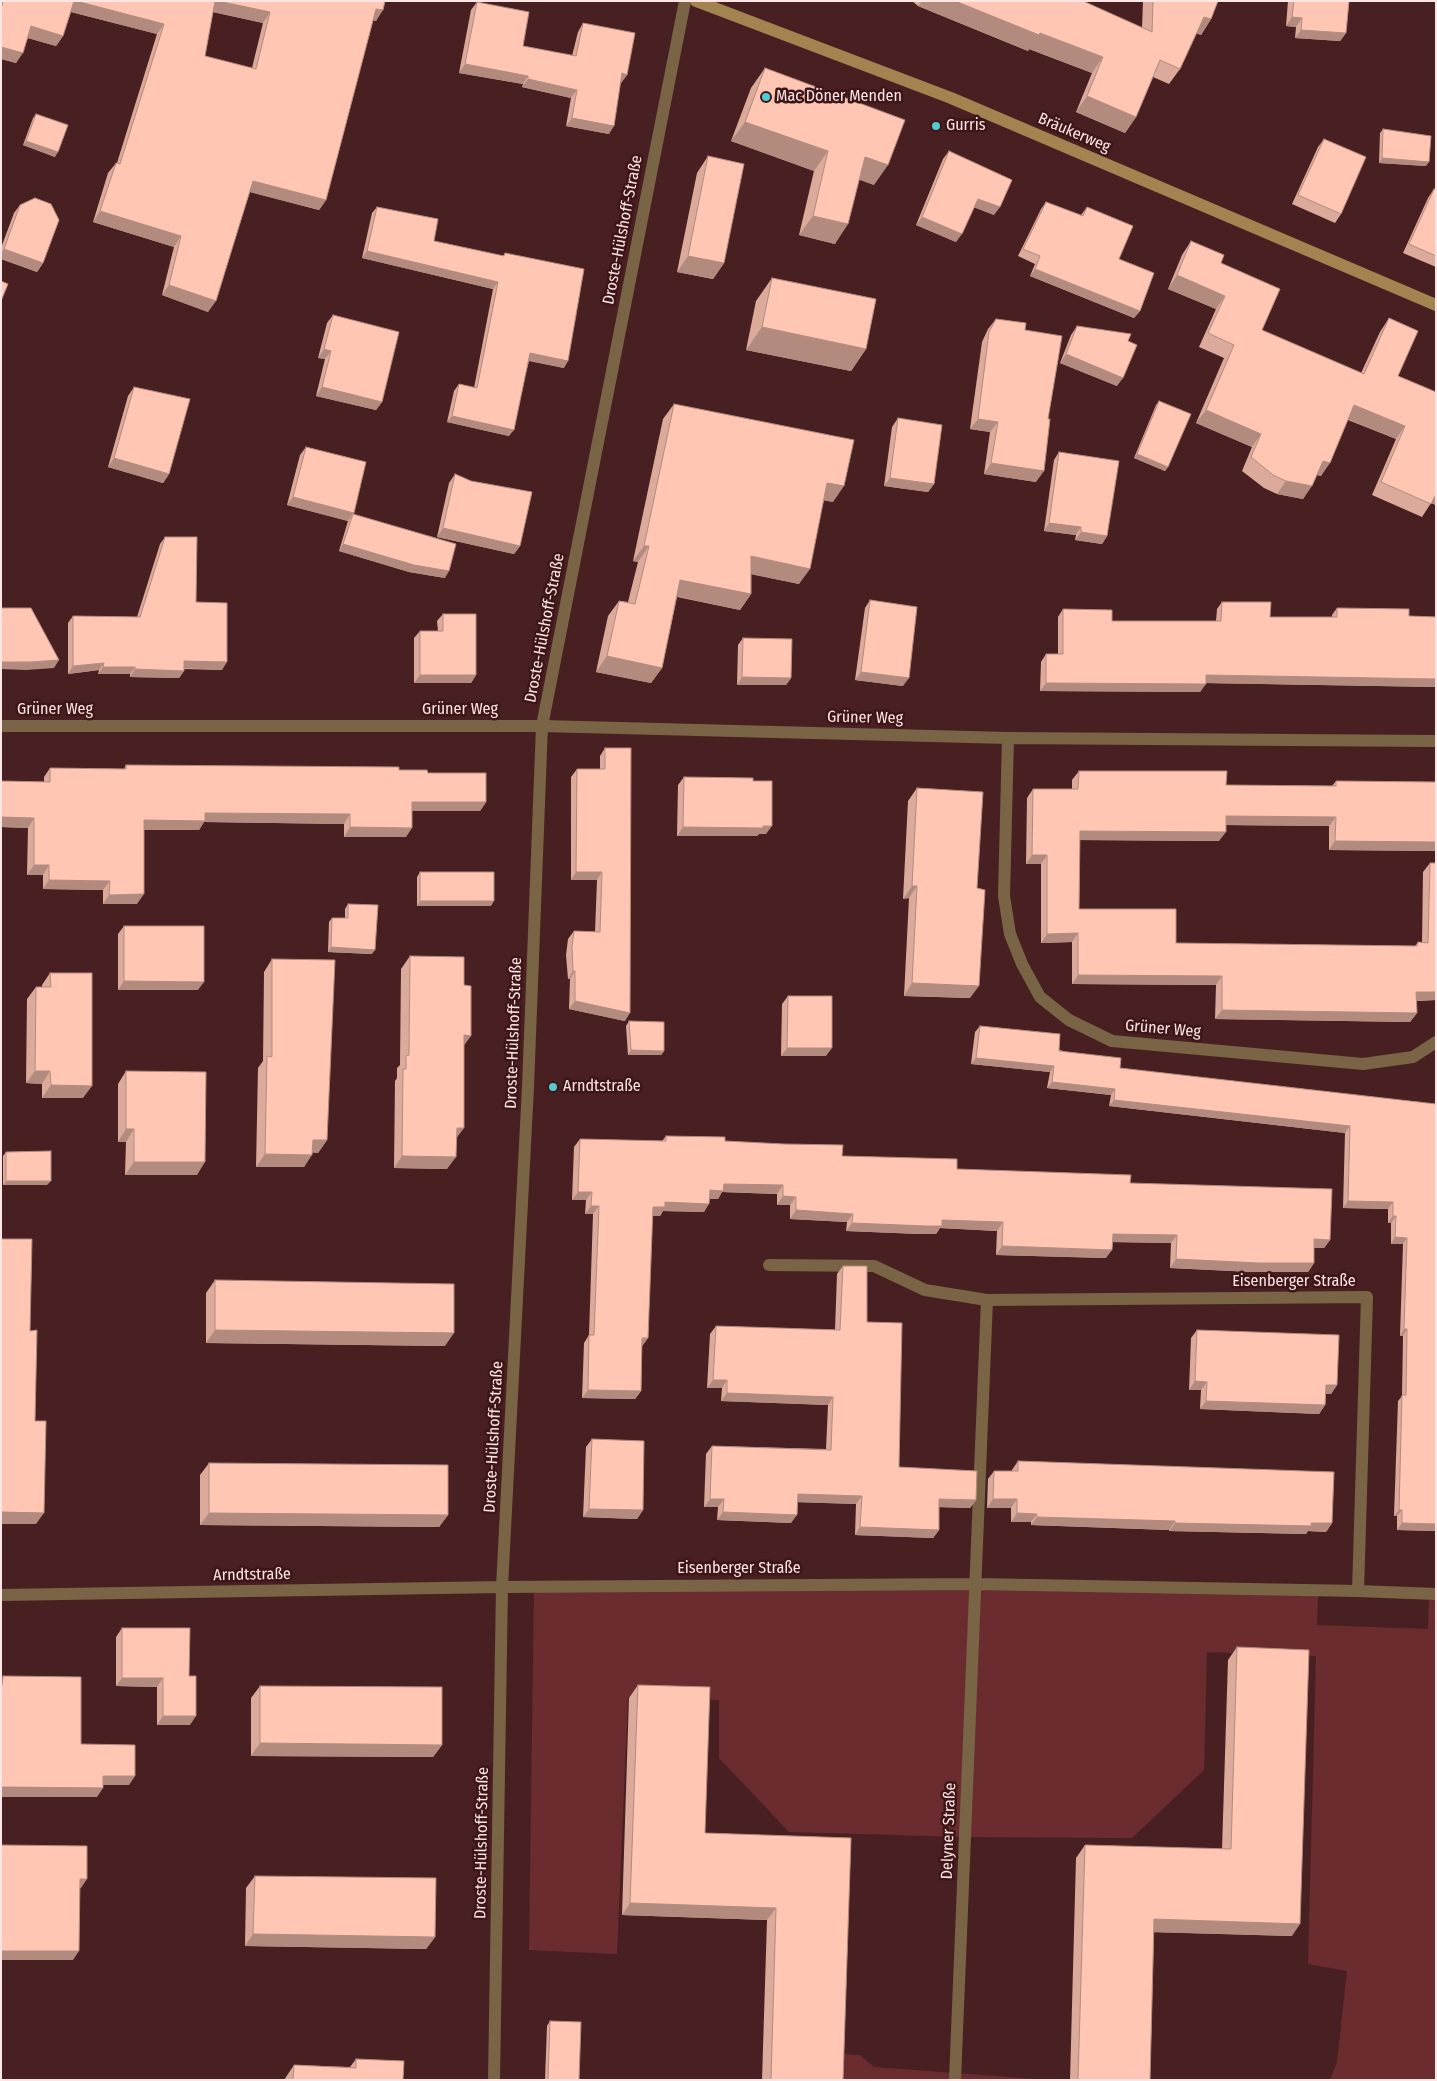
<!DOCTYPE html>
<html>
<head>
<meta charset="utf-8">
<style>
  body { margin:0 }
  #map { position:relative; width:1437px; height:2081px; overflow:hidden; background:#492022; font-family:"Fira Sans Condensed",sans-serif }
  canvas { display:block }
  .frame { position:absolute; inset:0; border:2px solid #fde6e5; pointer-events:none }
</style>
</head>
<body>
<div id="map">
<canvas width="1437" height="2081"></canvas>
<div class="frame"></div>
</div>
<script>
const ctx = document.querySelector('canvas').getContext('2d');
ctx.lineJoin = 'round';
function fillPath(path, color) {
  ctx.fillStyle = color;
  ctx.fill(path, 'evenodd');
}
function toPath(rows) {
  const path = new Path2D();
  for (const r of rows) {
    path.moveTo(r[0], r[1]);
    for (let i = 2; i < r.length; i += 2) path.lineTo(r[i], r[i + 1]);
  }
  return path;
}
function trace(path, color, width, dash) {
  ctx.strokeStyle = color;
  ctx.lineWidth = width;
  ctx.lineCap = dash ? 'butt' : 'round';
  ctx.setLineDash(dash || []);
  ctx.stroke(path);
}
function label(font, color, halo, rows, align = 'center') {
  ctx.font = font + ' "Fira Sans Condensed",sans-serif';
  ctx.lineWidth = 5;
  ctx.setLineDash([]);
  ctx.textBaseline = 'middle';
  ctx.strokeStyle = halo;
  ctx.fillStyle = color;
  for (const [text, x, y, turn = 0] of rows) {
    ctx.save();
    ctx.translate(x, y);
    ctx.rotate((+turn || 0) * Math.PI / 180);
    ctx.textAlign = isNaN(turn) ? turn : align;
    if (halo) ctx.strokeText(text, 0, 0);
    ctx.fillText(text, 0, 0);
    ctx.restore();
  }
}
const green = toPath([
  [534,1587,1318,1590,1317,1625,1428,1629,1429,1594,1436,1594,1436,2080,1330,2080,1337,2062,1347,1971,1308,1964,1316,1656,1207,1652,1204,1770,1132,1838,965,1837,789,1832,719,1758,719,1700,628,1697,617,1954,529,1950],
  [837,2054,860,2055,874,2067,1048,2080,836,2080]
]);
const street = toPath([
  [1,726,542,726,1008,738,1436,741],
  [1008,738,1004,896,1010,934,1022,964,1040,997,1069,1020,1112,1041,1363,1064,1413,1057,1436,1042],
  [769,1265,874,1266,925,1290,987,1300],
  [1,1595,502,1587,976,1584,1358,1591,1436,1594],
  [494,2080,502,1587,528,1087,542,726,685,1],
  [955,2080,987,1300,1367,1297,1358,1591]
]);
const secondary = toPath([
  [696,1,951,98,1436,305]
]);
const wall = toPath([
  [1,1,385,1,376,21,373,20,326,200,319,210,250,192,208,312,162,295,174,247,93,222,108,173,116,163,117,163,157,34,71,12,63,36,56,46,28,38,16,63,1,59],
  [213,12,263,23,252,68,205,56],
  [912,1,1083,1,1142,28,1143,1,1218,1,1211,19,1201,35,1196,33,1180,69,1169,84,1153,77,1136,117,1125,133,1076,112,1092,73,1029,49,1028,51,918,6],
  [1288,1,1349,1,1346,33,1340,41,1295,38,1296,27,1286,26],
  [477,2,523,46,572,56,578,32,583,23,627,75,621,83,620,83,609,134,566,126,571,98,522,87,523,84,459,73,471,10],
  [765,68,874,185,859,179,835,244,799,235,814,171,731,141,751,88],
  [36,114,55,157,23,145,33,118],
  [1383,129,1426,166,1379,163,1380,133],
  [1324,139,1341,214,1335,223,1292,204,1318,147],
  [949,151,994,215,974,207,956,242,916,225,943,159],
  [708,156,724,263,713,279,677,272,697,173],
  [1434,189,1436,190,1436,267,1403,253,1428,198],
  [1046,202,1081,215,1087,207,1119,259,1140,311,1134,318,1030,276,1035,264,1018,256,1041,209],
  [20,205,43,263,37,272,1,259,1,248,14,213],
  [377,207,434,241,503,256,505,253,564,368,529,361,509,436,447,422,454,391,459,384,474,388,493,289,362,258,372,213],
  [1191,241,1221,263,1262,330,1361,373,1380,332,1389,318,1398,376,1436,392,1436,505,1431,503,1422,517,1372,495,1396,439,1348,420,1321,476,1317,475,1303,499,1277,494,1264,488,1242,471,1252,447,1196,423,1224,358,1199,347,1216,309,1168,289,1182,255],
  [772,278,866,349,851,371,746,350,756,301],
  [333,315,382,402,376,410,316,396,325,359,318,358,327,323],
  [996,319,1025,330,1036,482,984,474,990,432,970,429,982,342,988,329],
  [1077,326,1128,341,1117,386,1060,363,1071,335],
  [134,387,169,474,163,483,108,467,128,396],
  [1159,401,1168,467,1165,471,1134,458,1156,405],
  [674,404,833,502,824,500,799,584,751,574,751,594,740,610,677,597,662,668,651,683,596,672,608,616,619,601,628,602,638,562,633,561,663,419],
  [898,418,934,484,928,492,884,486,892,427],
  [306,447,354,513,353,514,445,578,409,572,339,551,348,521,287,505,300,455],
  [1059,452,1107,536,1102,544,1075,540,1076,535,1044,531,1054,460],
  [455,474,471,481,520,546,514,554,437,537,449,483],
  [165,537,196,602,222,670,184,669,184,671,179,678,130,677,130,674,98,674,99,670,68,674,68,623,73,616,137,617,160,544],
  [870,600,903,686,855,680,865,608],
  [1222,602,1270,617,1332,617,1332,615,1337,608,1409,616,1436,617,1436,687,1206,683,1200,692,1040,691,1041,662,1046,654,1058,654,1058,617,1063,609,1112,621,1216,621,1217,609],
  [443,614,476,675,471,683,414,683,414,638,420,631,438,631,437,621],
  [743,638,791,678,786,685,737,685,738,645],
  [605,748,625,1021,569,1009,570,979,568,979,566,955,568,939,574,931,595,932,597,880,571,880,571,777,577,769,600,769,600,756],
  [126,765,399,770,428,773,486,802,480,811,412,811,406,837,344,837,344,824,204,822,199,830,144,830,137,904,103,904,103,890,43,889,43,875,27,875,28,828,1,827,1,781,44,782,44,777,50,768,124,769],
  [1079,771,1226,785,1332,786,1336,781,1436,782,1436,851,1329,850,1329,826,1226,825,1219,841,1080,840,1079,909,1176,943,1415,946,1418,942,1422,942,1423,872,1430,863,1436,863,1436,1000,1417,1001,1417,1013,1410,1022,1215,1019,1216,985,1072,984,1072,942,1041,943,1041,864,1026,864,1027,798,1033,789,1072,789,1072,780],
  [684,777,766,834,759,834,757,836,677,836,678,785],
  [917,788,970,998,904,996,909,898,903,899,908,801],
  [420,872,491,906,417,906,417,877],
  [348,904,372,954,328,952,329,922,332,918,345,918,345,909],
  [124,926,198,990,118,990,118,934],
  [410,956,464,1045,456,1138,447,1169,394,1168,395,1081,397,1078,397,1068,400,1065,401,969],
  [272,959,327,1140,318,1153,312,1152,304,1167,256,1167,258,1068,263,1061,264,972],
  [50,973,83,1098,42,1098,42,1084,26,1083,27,999,36,987,42,987,42,985],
  [788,996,826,1056,781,1056,782,1004],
  [629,1021,664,1051,661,1055,628,1055,626,1026],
  [980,1026,1120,1068,1436,1104,1436,1531,1397,1530,1397,1516,1394,1516,1398,1401,1402,1396,1403,1336,1400,1336,1403,1244,1391,1244,1391,1223,1388,1223,1388,1209,1343,1208,1345,1133,1109,1106,1111,1095,1047,1088,1050,1072,971,1064,975,1032],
  [126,1071,197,1175,125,1175,126,1142,118,1142,118,1084],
  [666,1136,725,1141,842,1156,957,1169,1130,1183,1330,1240,1324,1248,1314,1248,1314,1263,1308,1272,1253,1272,1170,1268,1171,1243,1112,1242,1106,1258,996,1255,997,1231,940,1228,936,1234,920,1234,846,1231,847,1222,790,1219,790,1205,777,1205,777,1194,722,1192,718,1199,710,1199,704,1212,663,1211,660,1216,652,1216,648,1338,642,1346,641,1391,635,1399,582,1398,584,1343,589,1335,593,1214,585,1214,586,1200,572,1200,574,1147,580,1139,662,1141],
  [6,1152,47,1185,3,1185,3,1156],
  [843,1266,867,1322,899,1467,976,1500,970,1508,939,1507,939,1530,933,1538,855,1535,856,1504,797,1502,791,1523,717,1520,718,1507,704,1507,706,1454,712,1446,826,1449,828,1405,721,1401,722,1388,707,1388,710,1334,716,1326,835,1330,837,1274],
  [215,1280,445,1346,206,1343,206,1293],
  [1197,1330,1337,1385,1331,1394,1326,1394,1325,1405,1319,1414,1200,1409,1201,1390,1189,1390,1191,1338],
  [592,1439,643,1510,637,1519,583,1517,586,1447],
  [1018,1461,1332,1523,1326,1532,1308,1531,1306,1534,1169,1531,1169,1530,1031,1525,1031,1522,1011,1522,1011,1508,987,1508,988,1479,994,1471,1012,1471,1012,1470],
  [209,1463,448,1515,439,1527,200,1525,200,1475],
  [122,1628,189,1676,190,1725,157,1725,157,1687,116,1686,116,1637],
  [1237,1647,1292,1936,1154,1932,1150,2080,1070,2080,1076,1858,1085,1845,1222,1849,1228,1660],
  [638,1685,705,1833,851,1838,843,2080,762,2080,767,1920,622,1915,629,1698],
  [260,1686,442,1745,433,1757,251,1756,251,1698],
  [255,1876,435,1937,426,1949,245,1946,246,1888],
  [550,2021,579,2080,545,2080,547,2026],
  [356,2059,403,2080,284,2080,294,2065,350,2067]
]);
const shadedWall = toPath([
  [74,1,76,1,164,24,157,34,67,11],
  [215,1,218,1,270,12,263,23,208,11],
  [922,1,955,1,1103,57,1092,73,1029,49,1028,51,918,6],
  [376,9,383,10,376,21,369,19],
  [1204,17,1211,19,1201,35,1193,32],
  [1292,17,1302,18,1296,27,1286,26],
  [31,26,63,36,56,46,24,37],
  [1301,30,1346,33,1340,41,1295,38],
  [1,47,23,53,16,63,1,59],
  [465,64,528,76,523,84,459,73],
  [622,73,627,75,621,83,616,81],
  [528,79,577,90,571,98,522,87],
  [1087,96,1136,117,1125,133,1076,112],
  [572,118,614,126,609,134,566,126],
  [745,122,828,151,814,171,731,141],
  [26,141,58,152,55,157,23,145],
  [865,157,888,165,874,185,851,177],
  [1382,158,1429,162,1426,166,1379,163],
  [253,181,326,200,319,210,246,191],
  [978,199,1000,207,994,215,973,207],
  [100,211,181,236,174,247,93,222],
  [813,216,848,224,835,244,799,235],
  [922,217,962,234,956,242,916,225],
  [4,249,43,263,37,272,1,259,1,253],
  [367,251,498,282,493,289,362,258],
  [688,256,724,263,713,279,677,272],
  [1035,269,1140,311,1134,318,1030,276],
  [1177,275,1225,296,1216,309,1168,289],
  [169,285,216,301,208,312,162,295],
  [762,327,866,349,851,371,746,350],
  [324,349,331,351,325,359,318,358],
  [530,353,568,361,564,368,526,360],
  [1066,354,1123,378,1117,386,1060,363],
  [322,387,382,402,376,410,316,396],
  [1354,405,1405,426,1396,439,1345,418],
  [1206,410,1261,434,1252,447,1196,423],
  [452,416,514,430,509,436,447,422],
  [978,419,998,422,990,432,970,429],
  [1137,454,1168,467,1165,471,1134,458],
  [114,458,169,474,163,483,108,467],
  [1323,461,1330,463,1321,476,1313,474],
  [991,463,1044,471,1036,482,984,474],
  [890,478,934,484,928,492,884,486],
  [1286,481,1312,486,1303,499,1277,494],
  [827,483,844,486,833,502,816,499],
  [1436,492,1436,505,1429,502],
  [293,497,354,513,348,521,287,505],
  [1049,523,1081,527,1076,535,1044,531],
  [443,528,520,546,514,554,437,537],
  [1081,532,1107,536,1102,544,1075,540],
  [343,544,449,571,445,578,409,572,339,551],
  [644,546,649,546,638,562,633,561],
  [751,556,810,569,799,584,740,572],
  [680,580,751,594,740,610,670,595],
  [607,656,662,668,651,683,596,672],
  [59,660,54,668,26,670,1,669,1,662],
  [184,661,227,662,222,670,179,668],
  [104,663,99,670,68,674,73,666],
  [103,667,135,667,130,674,98,674],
  [135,669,184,671,179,678,130,677],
  [861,672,909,678,903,686,855,680],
  [420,675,476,675,471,683,414,683],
  [1206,675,1436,679,1436,687,1200,683],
  [742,677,791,678,786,685,737,685],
  [1046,683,1206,684,1200,692,1040,691],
  [412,802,486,802,480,811,406,811],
  [205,813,350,814,344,824,204,822,199,830,138,830,144,820],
  [1226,816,1336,817,1329,826,1220,825],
  [1,817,34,818,28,828,1,827],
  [763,826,772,826,766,834,759,834,757,836,677,836,683,827],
  [350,827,412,828,406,837,344,837],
  [1080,831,1226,832,1219,841,1073,840],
  [1335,841,1436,842,1436,851,1329,850],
  [1032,855,1047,855,1041,864,1026,864],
  [34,865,49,865,43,875,27,875],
  [576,872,602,872,597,880,571,880],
  [49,880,110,881,103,890,43,889],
  [912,886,917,886,909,898,903,899],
  [144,894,137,904,103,904,109,895],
  [420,901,494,901,491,906,417,906],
  [1078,933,1072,942,1041,943,1047,934],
  [331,947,375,950,372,954,328,952],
  [573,971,575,971,570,979,568,979],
  [1078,975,1222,976,1216,985,1072,984],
  [124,981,204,982,198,990,118,990],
  [912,983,979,986,970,998,904,996],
  [1416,992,1436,992,1436,1000,1410,1001],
  [575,1001,630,1013,625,1021,569,1009],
  [1222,1010,1417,1013,1410,1022,1215,1019],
  [464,1035,471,1036,462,1048],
  [787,1048,832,1048,826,1056,781,1056],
  [631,1050,664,1051,661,1055,628,1055],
  [976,1058,1054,1066,1050,1072,971,1064],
  [35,1071,50,1071,42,1084,26,1083],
  [1052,1082,1115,1089,1111,1095,1047,1088],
  [51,1085,92,1086,83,1098,42,1098],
  [1114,1100,1350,1126,1345,1133,1109,1106],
  [457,1128,464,1128,455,1140],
  [126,1129,134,1129,126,1142,118,1142],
  [313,1140,327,1140,318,1153,304,1152],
  [265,1154,312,1155,304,1167,256,1167],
  [402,1156,456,1157,447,1169,394,1168],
  [134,1162,205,1162,197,1175,125,1175],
  [6,1181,51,1181,47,1185,3,1185],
  [724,1184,783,1185,777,1194,722,1192,718,1199,704,1199,710,1190],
  [578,1192,592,1192,586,1200,572,1200],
  [783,1196,796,1197,790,1205,777,1205],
  [1348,1201,1393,1202,1388,1209,1343,1208],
  [665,1202,709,1204,704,1212,663,1211,660,1216,647,1216,653,1207],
  [591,1206,599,1206,593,1214,585,1214],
  [796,1210,853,1214,847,1222,790,1219],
  [1393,1216,1396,1216,1391,1223,1388,1223],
  [942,1220,1003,1222,997,1231,940,1228,936,1234,920,1234,846,1231,852,1223],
  [1113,1234,1177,1235,1171,1243,1107,1242],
  [1395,1237,1407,1238,1403,1244,1391,1244],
  [1314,1239,1330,1240,1324,1248,1308,1248],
  [1002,1246,1112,1250,1106,1258,996,1255],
  [1176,1259,1314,1263,1308,1272,1253,1272,1170,1268],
  [1404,1329,1407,1329,1403,1336,1400,1336],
  [215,1330,454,1333,445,1346,206,1343],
  [642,1338,648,1338,642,1346],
  [713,1380,727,1380,722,1388,707,1388],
  [1195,1381,1207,1382,1201,1390,1189,1390],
  [1326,1385,1337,1385,1331,1394,1320,1394],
  [588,1390,641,1391,635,1399,582,1398],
  [727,1393,833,1397,828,1405,721,1401],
  [1206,1401,1325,1405,1319,1414,1200,1409],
  [798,1494,862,1496,856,1504,792,1502],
  [710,1499,724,1499,718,1507,704,1507],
  [939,1499,976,1500,970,1508,934,1507],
  [993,1499,1017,1499,1011,1508,987,1508],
  [589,1509,643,1510,637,1519,583,1517],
  [1399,1510,1402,1510,1397,1516,1394,1516],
  [1,1512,44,1513,36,1524,1,1524],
  [723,1512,797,1515,791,1523,717,1520],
  [209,1513,448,1515,439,1527,200,1525],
  [1017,1513,1037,1514,1031,1522,1011,1522],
  [1037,1517,1175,1521,1169,1530,1031,1525],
  [1175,1523,1332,1523,1326,1532,1308,1531,1306,1534,1169,1531],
  [1402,1523,1436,1524,1436,1531,1397,1530],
  [860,1527,939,1530,933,1538,855,1535],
  [122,1678,163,1678,157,1687,116,1686],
  [163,1716,196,1716,190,1725,157,1725],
  [260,1743,442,1745,433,1757,251,1756],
  [103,1776,135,1776,129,1785,97,1785],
  [1,1787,103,1788,97,1797,1,1797],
  [80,1879,87,1879,81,1888,73,1888],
  [630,1903,776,1908,767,1920,622,1915],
  [1154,1919,1300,1924,1292,1936,1145,1932],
  [253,1934,435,1937,426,1949,245,1946],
  [1,1951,79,1951,73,1960,1,1960]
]);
const building = toPath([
  [3,1,74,1,63,36,31,26,23,53,1,47,1,6,2,6,3,1],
  [76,1,215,1,205,56,256,69,270,12,218,1,385,1,383,10,376,9,326,200,253,181,216,301,169,285,181,236,100,211,116,163,120,164,164,24,76,1],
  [955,1,1083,1,1152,32,1153,1,1218,1,1211,19,1204,17,1180,69,1160,60,1136,117,1087,96,1103,57,1040,33,1039,35,955,1],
  [1294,1,1349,1,1346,33,1301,30,1302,18,1292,17,1294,1],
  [477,2,529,12,523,46,576,56,583,23,635,33,627,75,622,73,614,126,572,118,577,90,528,79,528,76,465,64,477,2],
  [765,68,905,120,888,165,865,157,848,224,813,216,828,151,745,122,765,68],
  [36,114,68,125,58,152,26,141,36,114],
  [1383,129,1431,136,1429,162,1382,158,1383,129],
  [1324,139,1366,157,1341,214,1298,195,1324,139],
  [949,151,1012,180,1000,207,978,199,962,234,922,217,949,151],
  [708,156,744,164,724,263,688,256,708,156],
  [1434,189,1436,190,1436,256,1409,244,1434,189],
  [35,198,51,204,59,220,43,263,4,249,20,205,35,198],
  [1046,202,1083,216,1087,207,1133,226,1119,259,1154,273,1140,311,1035,269,1040,256,1023,249,1046,202],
  [377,207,438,219,434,241,504,256,505,253,584,269,568,361,530,353,514,430,452,416,459,384,477,388,498,282,367,251,377,207],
  [1191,241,1224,255,1221,263,1280,289,1262,330,1364,374,1389,318,1418,331,1398,376,1436,392,1436,494,1431,504,1381,482,1405,426,1354,405,1330,463,1323,461,1312,486,1286,481,1273,475,1251,457,1261,434,1206,410,1234,345,1208,333,1225,296,1177,275,1191,241],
  [772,278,876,299,866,349,762,327,772,278],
  [1,281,8,284,1,301,1,281],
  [333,315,399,332,382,402,322,387,331,351,324,349,333,315],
  [996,319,1026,323,1025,330,1062,336,1048,419,1050,419,1044,471,991,463,998,422,978,419,989,332,996,319],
  [1077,326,1131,334,1128,341,1137,345,1123,378,1066,354,1077,326],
  [134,387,190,399,169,474,114,458,134,387],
  [1159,401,1191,414,1168,467,1137,454,1159,401],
  [674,404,854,440,844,486,827,483,810,569,751,556,751,594,680,580,662,668,607,656,619,601,635,604,649,546,644,546,674,404],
  [898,418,942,425,934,484,890,478,898,418],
  [306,447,366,462,354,513,293,497,306,447],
  [1059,452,1119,461,1107,536,1081,532,1081,527,1049,523,1059,452],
  [455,474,471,481,532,492,520,546,443,528,455,474],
  [353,514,456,544,449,571,414,565,343,544,353,514],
  [165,537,197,537,196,602,227,603,227,662,184,661,184,671,135,669,135,667,103,667,104,663,73,666,73,616,140,617,165,537],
  [870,600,917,607,909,678,861,672,870,600],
  [1222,602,1271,602,1270,617,1337,617,1337,608,1409,609,1409,616,1436,617,1436,679,1206,675,1206,684,1046,683,1046,654,1063,654,1063,609,1112,610,1112,621,1221,621,1222,602],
  [1,608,31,608,59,660,31,662,1,662,1,608],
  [443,614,476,614,476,675,420,675,420,631,443,631,443,614],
  [743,638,792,639,791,678,742,677,743,638],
  [605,748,631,748,630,1013,575,1001,575,971,573,971,572,947,574,931,600,932,602,872,576,872,577,769,605,769,605,748],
  [126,765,399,767,399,770,427,770,428,773,486,773,486,802,412,802,412,828,350,827,350,814,205,813,205,821,144,820,144,894,109,895,110,881,49,880,49,865,34,865,34,818,1,817,1,781,50,782,50,768,126,769,126,765],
  [1079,771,1227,771,1226,785,1336,786,1336,781,1436,782,1436,842,1335,841,1336,817,1226,816,1226,832,1080,831,1079,909,1176,909,1176,943,1417,946,1418,942,1428,943,1430,863,1436,863,1436,992,1416,992,1417,1013,1222,1010,1222,976,1078,975,1078,933,1047,934,1047,855,1032,855,1033,789,1078,789,1079,771],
  [684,777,753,778,753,781,772,781,772,826,763,826,763,828,683,827,684,777],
  [917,788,983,792,977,888,985,890,979,986,912,983,917,886,912,886,917,788],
  [420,872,494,872,494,901,420,901,420,872],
  [348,904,378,905,375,950,331,947,332,918,348,918,348,904],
  [124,926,204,926,204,982,124,981,124,926],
  [410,956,464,957,464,985,471,986,471,1036,464,1035,464,1128,457,1128,456,1157,402,1156,403,1069,406,1069,406,1056,409,1055,410,956],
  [272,959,335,960,327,1140,313,1140,312,1155,265,1154,267,1056,272,1057,272,959],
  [50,973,92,973,92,1086,51,1085,50,1071,35,1071,36,987,51,987,50,973],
  [788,996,832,996,832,1048,787,1048,788,996],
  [629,1021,664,1022,664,1051,631,1050,629,1021],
  [980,1026,1060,1034,1059,1051,1121,1058,1120,1068,1436,1104,1436,1524,1402,1523,1402,1510,1399,1510,1402,1395,1406,1395,1407,1329,1404,1329,1407,1238,1395,1237,1396,1216,1393,1216,1393,1202,1348,1201,1350,1126,1114,1100,1115,1089,1052,1082,1054,1066,976,1058,980,1026],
  [126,1071,206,1072,205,1162,134,1162,134,1129,126,1129,126,1071],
  [666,1136,725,1137,725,1141,784,1144,843,1145,842,1156,957,1159,957,1169,1131,1175,1130,1183,1332,1189,1330,1240,1314,1239,1314,1263,1259,1263,1176,1259,1177,1235,1113,1234,1112,1250,1002,1246,1003,1222,942,1220,942,1226,926,1226,852,1223,853,1214,796,1210,796,1197,783,1196,783,1185,724,1184,723,1191,710,1190,709,1204,665,1202,665,1207,653,1207,648,1338,642,1338,641,1391,588,1390,589,1335,594,1335,599,1206,591,1206,592,1192,578,1192,580,1139,666,1141,666,1136],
  [51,1151,51,1181,6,1181,6,1152,51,1151],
  [1,1239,32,1239,30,1331,37,1330,35,1421,46,1421,44,1513,1,1512,1,1239],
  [843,1266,867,1266,867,1322,902,1323,899,1467,977,1471,976,1500,939,1499,939,1530,860,1527,862,1496,798,1494,797,1515,723,1512,724,1499,710,1499,712,1446,831,1450,833,1397,727,1393,727,1380,713,1380,716,1326,840,1330,843,1266],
  [215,1280,454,1284,454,1333,215,1330,215,1280],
  [1197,1330,1339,1335,1337,1385,1326,1385,1325,1405,1206,1401,1207,1382,1195,1381,1197,1330],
  [592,1439,644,1441,643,1510,589,1509,592,1439],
  [1018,1461,1334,1472,1332,1523,1311,1523,1312,1526,1175,1523,1175,1521,1037,1517,1037,1514,1017,1513,1017,1499,993,1499,994,1471,1018,1471,1018,1461],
  [209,1463,448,1465,448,1515,209,1513,209,1463],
  [122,1628,190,1628,189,1676,196,1676,196,1716,163,1716,163,1678,122,1678,122,1628],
  [1237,1647,1309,1650,1300,1924,1154,1919,1150,2080,1078,2080,1085,1845,1231,1849,1237,1647],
  [3,1676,81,1677,81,1744,135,1745,135,1776,103,1776,103,1788,1,1787,1,1685,2,1685,3,1676],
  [638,1685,710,1687,705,1833,851,1838,843,2080,771,2080,776,1908,630,1903,638,1685],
  [260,1686,442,1687,442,1745,260,1743,260,1686],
  [1,1845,87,1846,87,1879,80,1879,79,1951,1,1951,1,1845],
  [255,1876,436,1878,435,1937,253,1934,255,1876],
  [550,2021,581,2022,579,2080,548,2080,550,2021],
  [356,2059,404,2061,403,2080,293,2080,294,2065,356,2068,356,2059]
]);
const markers = [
  [766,97,5,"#51ccd1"],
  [936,126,5,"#51ccd1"],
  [553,1087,5,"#51ccd1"]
];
const poiNames = [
  ["Mac Döner Menden",776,97],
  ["Gurris",946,126],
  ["Arndtstraße",563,1087]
];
const streetNames = [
  ["Bräukerweg",1074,133,23],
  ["Droste-Hülshoff-Straße",623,230,-79],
  ["Droste-Hülshoff-Straße",545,628,-79],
  ["Grüner Weg",55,710],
  ["Grüner Weg",460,710],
  ["Grüner Weg",865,718,1],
  ["Grüner Weg",1163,1029,5],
  ["Droste-Hülshoff-Straße",514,1033,-88],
  ["Eisenberger Straße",1294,1282],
  ["Droste-Hülshoff-Straße",494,1437,-87],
  ["Eisenberger Straße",739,1569],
  ["Arndtstraße",252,1575,-1],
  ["Delyner Straße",949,1831,-88],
  ["Droste-Hülshoff-Straße",482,1843,-89]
];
fillPath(green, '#6b2c30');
trace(street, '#796546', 12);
trace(secondary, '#a38450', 12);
fillPath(wall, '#dbaa9b');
fillPath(shadedWall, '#b28b7e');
fillPath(building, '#ffc6b4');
trace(building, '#b28b7e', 1);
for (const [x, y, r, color] of markers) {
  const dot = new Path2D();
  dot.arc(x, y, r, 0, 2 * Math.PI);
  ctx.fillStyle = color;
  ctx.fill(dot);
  trace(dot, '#3e1618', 2);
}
label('16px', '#fde6e5', '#3e1618', poiNames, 'left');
label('16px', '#fde6e5', '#3e1618', streetNames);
</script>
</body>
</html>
